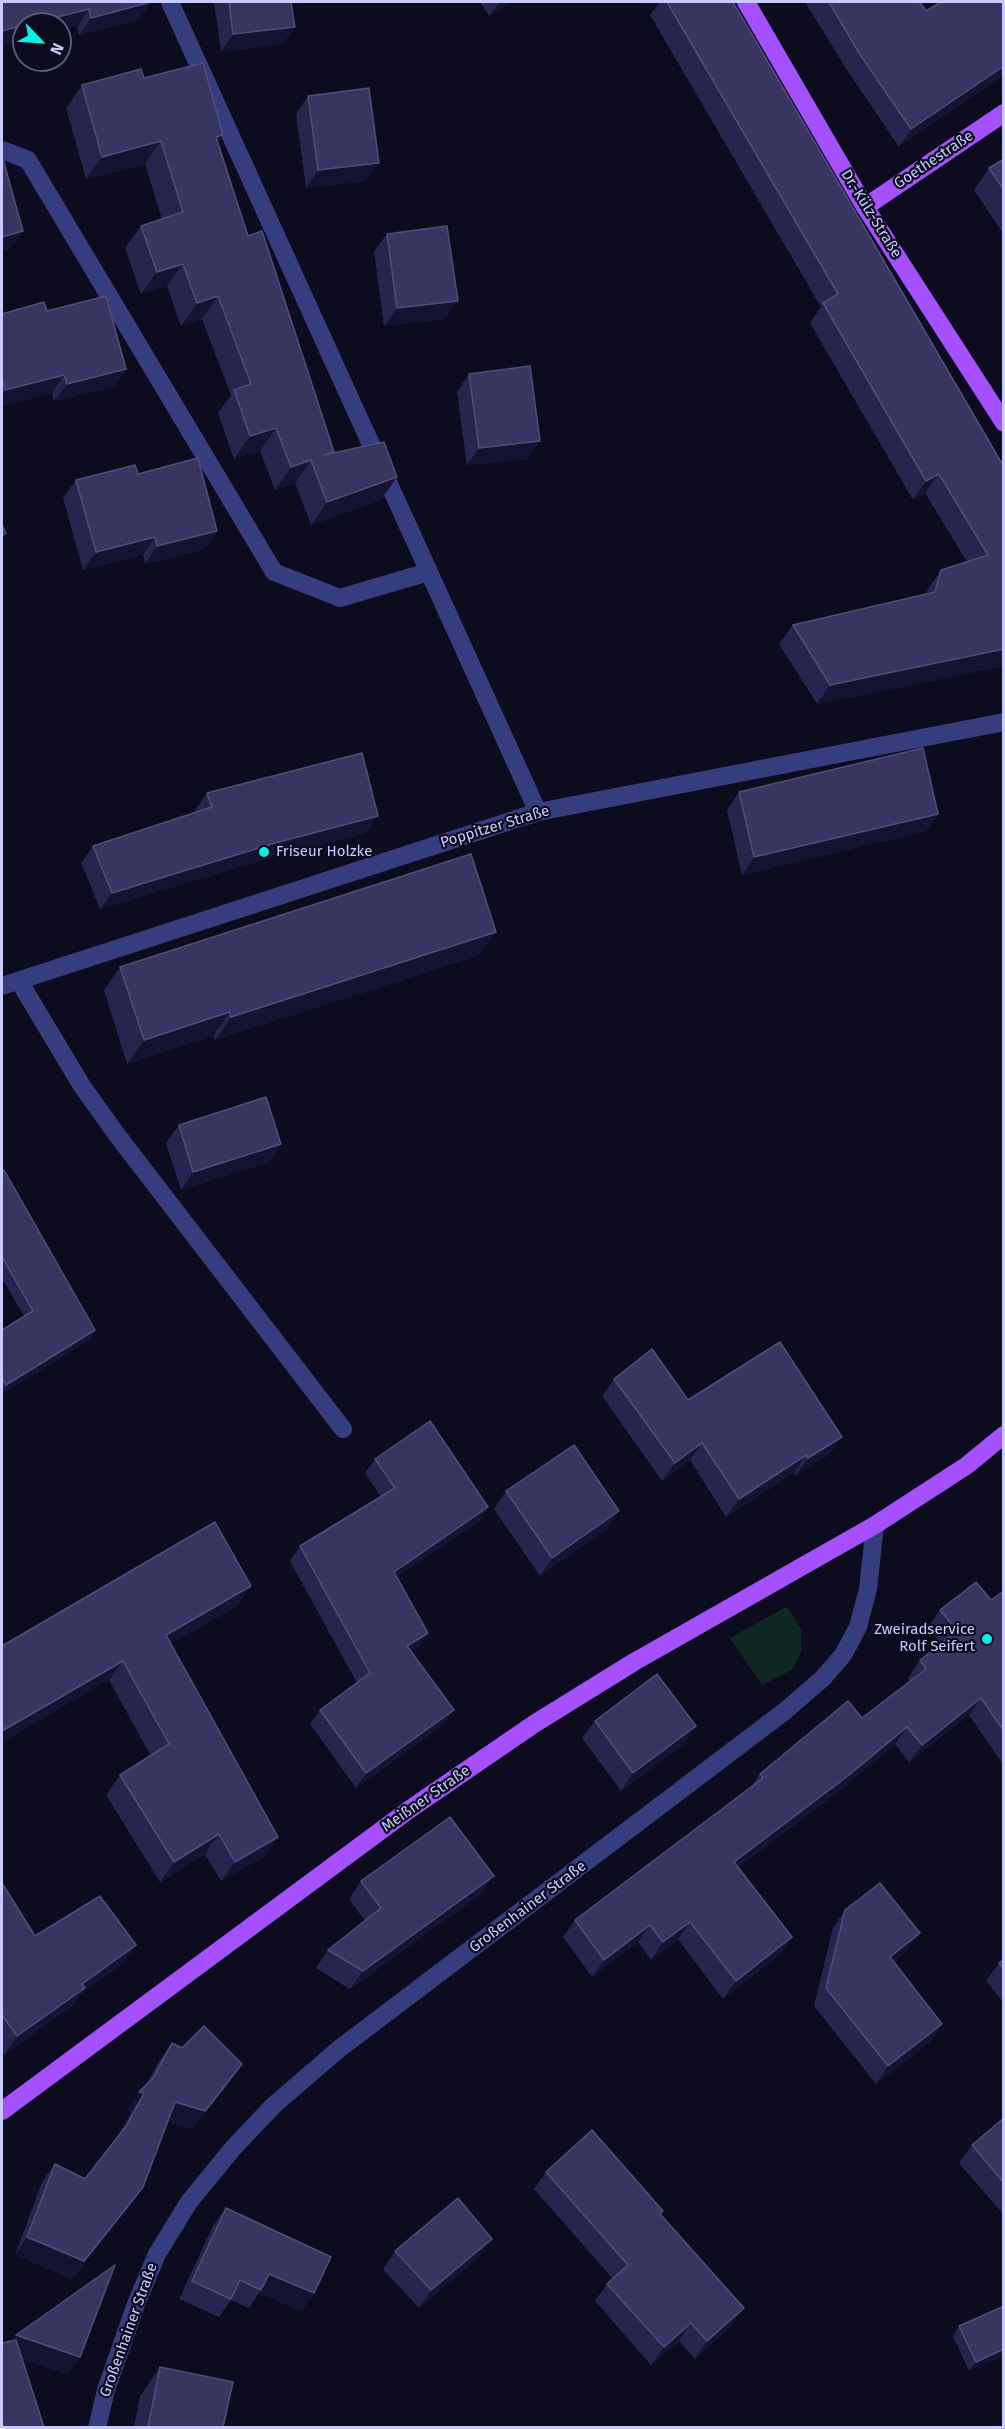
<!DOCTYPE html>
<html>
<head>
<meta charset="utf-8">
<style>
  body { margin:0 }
  #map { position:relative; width:1005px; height:2429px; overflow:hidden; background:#0c0c1e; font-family:"Fira Sans",sans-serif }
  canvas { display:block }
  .frame { position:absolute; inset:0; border:3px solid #c9cbff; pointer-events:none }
  .north { position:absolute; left:12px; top:12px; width:60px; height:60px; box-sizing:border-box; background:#0c0c1e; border:2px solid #585878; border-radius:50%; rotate:115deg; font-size:16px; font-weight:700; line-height:24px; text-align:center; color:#c9cbff }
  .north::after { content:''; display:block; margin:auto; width:21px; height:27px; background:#00f4ea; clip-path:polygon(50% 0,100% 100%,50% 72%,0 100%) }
</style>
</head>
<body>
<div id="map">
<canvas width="1005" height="2429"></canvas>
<div class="frame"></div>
<div class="north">N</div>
</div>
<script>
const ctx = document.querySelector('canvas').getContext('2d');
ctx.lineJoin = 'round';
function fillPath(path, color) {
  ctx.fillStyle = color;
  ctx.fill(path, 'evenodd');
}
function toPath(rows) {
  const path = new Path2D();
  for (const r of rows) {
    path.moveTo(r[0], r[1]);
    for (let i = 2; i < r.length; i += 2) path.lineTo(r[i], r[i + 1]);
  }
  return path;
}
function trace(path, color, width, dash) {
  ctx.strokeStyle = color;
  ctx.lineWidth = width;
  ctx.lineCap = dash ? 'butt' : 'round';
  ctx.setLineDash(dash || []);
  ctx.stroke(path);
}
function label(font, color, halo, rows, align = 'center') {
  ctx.font = font + ' "Fira Sans",sans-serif';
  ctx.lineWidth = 4.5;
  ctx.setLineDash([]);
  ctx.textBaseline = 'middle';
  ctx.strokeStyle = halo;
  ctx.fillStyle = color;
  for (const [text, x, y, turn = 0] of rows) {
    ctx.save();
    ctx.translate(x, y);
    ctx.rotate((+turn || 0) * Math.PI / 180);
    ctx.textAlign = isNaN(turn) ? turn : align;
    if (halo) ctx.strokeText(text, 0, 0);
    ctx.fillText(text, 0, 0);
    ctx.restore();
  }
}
const green = toPath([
  [786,1607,793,1615,801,1630,801,1652,793,1669,762,1685,730,1638]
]);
const minor = toPath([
  [170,2,538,812],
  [2,150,28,160,274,572,340,598,428,572],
  [19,981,82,1086,117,1135,343,1429],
  [2,986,538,812,1004,722],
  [97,2428,106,2390,136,2304,157,2254,189,2202,234,2147,274,2105,339,2049,785,1711,822,1679,843,1655,858,1627,868,1589,875,1525]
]);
const major = toPath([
  [746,2,865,207,1004,423],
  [865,207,1004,113],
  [2,2111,410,1809,534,1724,634,1662,875,1525,966,1466,1004,1435]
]);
const wall = toPath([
  [2,2,151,2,138,20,79,35,77,27,24,24,24,40,2,46],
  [214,2,291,2,295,27,282,44,221,52],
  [480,2,512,2,489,16],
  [660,2,733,2,1004,467,1004,666,817,704,779,644,793,625,926,594,928,589,941,570,967,562,925,493,913,500,810,323,821,307,650,15],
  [805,2,920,2,926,11,1004,2,899,147,847,70],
  [144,78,223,135,218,142,248,236,334,452,333,453,381,500,311,525,295,483,275,490,260,451,234,459,218,413,231,395,202,319,181,326,167,286,141,294,125,248,141,226,162,219,145,164,86,179,66,108,82,85],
  [308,96,366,181,306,188,296,114],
  [1004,159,1004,235,974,190,989,168],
  [387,234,445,319,384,326,374,251],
  [47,311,126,369,114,387,54,401,52,393,2,406,2,314],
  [469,374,528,459,467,465,457,392],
  [138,474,217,531,205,549,145,564,143,555,83,570,63,498,76,480],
  [739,792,938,814,926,831,742,875,727,810],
  [207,793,366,833,263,860,100,909,81,863,93,846,196,812,195,810],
  [480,955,215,1040,213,1036,127,1064,104,990,120,967],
  [179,1125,281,1144,269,1162,181,1190,166,1143],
  [2,1171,95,1330,89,1340,2,1394,2,1330,24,1316,2,1278],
  [614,1379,688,1400,842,1437,829,1455,795,1476,794,1473,726,1517,690,1460,662,1481,602,1396],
  [375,1459,488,1507,478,1522,397,1577,428,1633,418,1648,411,1652,454,1710,444,1724,356,1788,310,1724,320,1710,357,1683,290,1561,300,1546,381,1497,365,1473],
  [506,1491,607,1529,540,1576,494,1509],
  [1004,1591,1004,1766,969,1715,909,1762,895,1744,837,1793,738,1867,792,1937,780,1954,723,1999,678,1939,651,1960,638,1942,592,1977,563,1937,575,1920,752,1786,760,1774,862,1718,910,1681,908,1678,920,1660,941,1644,928,1627,940,1610,991,1600],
  [237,1606,171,1644,278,1837,264,1857,221,1881,205,1854,160,1882,106,1795,120,1775,151,1756,109,1680,2,1646],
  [595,1721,684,1744,621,1791,582,1738],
  [361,1881,481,1894,350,1989,316,1968,328,1950,365,1921,349,1899],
  [2,1883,35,1936,136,1945,122,1964,79,1995,71,2007,4,2055,2,2052],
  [845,1910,920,1933,907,1950,893,1962,942,2024,930,2042,876,2084,814,2006,833,1928],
  [1004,1959,1004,2003,986,1981,999,1963],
  [172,2043,230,2082,192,2129,168,2122,143,2187,131,2205,72,2279,15,2255,42,2182,55,2164,85,2179,118,2136,132,2111,127,2110,146,2085,159,2061],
  [1004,2118,1004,2215,959,2163,972,2145],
  [546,2172,661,2215,731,2326,695,2359,679,2341,651,2365,595,2301,607,2284,613,2279,534,2189],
  [226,2208,302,2311,259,2293,249,2308,231,2300,219,2317,179,2299,213,2226],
  [395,2251,479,2257,419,2308,383,2269],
  [1004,2306,1004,2355,969,2371,953,2336,959,2326],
  [160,2367,223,2427,134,2427,140,2396]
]);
const shadedWall = toPath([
  [151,2,138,20,79,35,91,18],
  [500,2,512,2,489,16],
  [89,9,77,27,60,31,60,24,30,24],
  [24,25,24,40,2,46,2,31],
  [295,27,282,44,221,52,233,34],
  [1004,66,1004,75,899,147,911,129],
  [223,135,207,158,216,137],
  [161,141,145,164,86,179,102,157],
  [379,163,366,181,306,188,318,170],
  [23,231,10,249,2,251,2,237],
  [183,264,167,286,141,294,157,272],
  [218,296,202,319,181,326,197,303],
  [458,301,445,319,384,326,397,308],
  [126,369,114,387,54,401,67,384],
  [64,375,52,393,2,406,2,395,5,390],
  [276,428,260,451,234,459,250,436],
  [540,441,528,459,467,465,479,448],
  [311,460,295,483,275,490,291,467],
  [939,474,925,493,913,500,926,481],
  [397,477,381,500,311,525,327,502],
  [217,531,205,549,145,564,157,546],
  [155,537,143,555,83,570,96,552],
  [1004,649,1004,666,817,704,830,685],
  [938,814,926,831,742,875,754,857],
  [378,816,366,833,263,860,100,909,112,893,275,843],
  [496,932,480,955,215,1040,231,1017],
  [230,1012,213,1036,127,1064,144,1040],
  [281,1144,269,1162,181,1190,193,1172],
  [95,1330,89,1340,2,1394,6,1385],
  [842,1437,829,1455,795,1476,808,1458],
  [702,1443,690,1460,662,1481,675,1463],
  [806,1455,794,1473,726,1517,739,1499],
  [488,1507,478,1522,384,1586,394,1572],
  [619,1511,607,1529,540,1576,552,1558],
  [251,1586,237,1606,152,1655,166,1635],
  [428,1633,418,1648,397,1660,407,1646],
  [123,1661,109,1680,2,1743,2,1731],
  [981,1698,969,1715,909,1762,922,1745],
  [454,1710,444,1724,356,1788,366,1773],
  [696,1726,684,1744,621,1791,633,1773],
  [907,1727,895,1744,837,1793,722,1879,734,1862],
  [219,1834,205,1854,160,1882,174,1862],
  [278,1837,264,1857,221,1881,235,1862],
  [494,1876,481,1894,350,1989,363,1971],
  [690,1922,678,1939,651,1960,663,1942],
  [650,1925,638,1942,592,1977,604,1960],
  [920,1933,907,1950,877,1975,890,1957],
  [792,1937,780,1954,723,1999,736,1981],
  [136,1945,122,1964,79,1995,71,2007,4,2055,17,2036,82,1984],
  [942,2024,930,2042,876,2084,888,2066],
  [242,2064,230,2082,192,2129,162,2120,175,2102],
  [139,2092,144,2093,132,2111,127,2110],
  [143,2187,131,2205,72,2279,15,2255,27,2237],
  [492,2239,479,2257,419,2308,431,2290],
  [269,2274,314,2293,302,2311,259,2293],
  [744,2308,731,2326,695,2359,707,2341],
  [691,2323,679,2341,651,2365,664,2347],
  [16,2335,80,2357,68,2375,3,2353],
  [1004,2349,1004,2355,969,2371,976,2362]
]);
const building = toPath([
  [2,2,151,2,91,18,89,9,30,24,24,24,24,25,2,31,2,2],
  [229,2,291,2,295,27,233,34,229,2],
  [667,2,733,2,1004,467,1004,649,830,685,793,625,935,592,941,570,988,555,939,474,926,481,823,303,838,294,667,2],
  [829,2,920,2,926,11,941,2,1004,2,1004,66,911,129,859,53,829,2],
  [203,63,223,135,216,137,248,236,262,231,334,452,324,455,384,442,397,477,327,502,311,460,291,467,276,428,250,436,234,390,251,384,218,296,197,303,183,264,157,272,141,226,183,212,161,141,102,157,82,85,141,69,144,78,203,63],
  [369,88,379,163,318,170,308,96,369,88],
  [2,159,3,159,23,231,2,237,2,159],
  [1004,159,1004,190,989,168,1004,159],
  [447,226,458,301,397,308,387,234,447,226],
  [106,296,126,369,67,384,64,375,5,390,2,379,2,314,44,302,47,311,106,296],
  [530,366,540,441,479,448,469,374,530,366],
  [198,458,217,531,157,546,155,537,96,552,76,480,135,465,138,474,198,458],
  [2,525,6,533,2,536,2,525],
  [923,748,938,814,754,857,739,792,923,748],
  [362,753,378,816,275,843,112,893,93,846,212,807,207,793,362,753],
  [471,854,496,932,231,1017,230,1012,144,1040,120,967,471,854],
  [266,1097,281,1144,193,1172,179,1125,266,1097],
  [4,1170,95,1330,6,1385,2,1378,2,1330,33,1311,2,1257,2,1171,4,1170],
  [780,1342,842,1437,808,1458,806,1455,739,1499,702,1443,675,1463,614,1379,652,1349,688,1400,780,1342],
  [430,1421,488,1507,394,1572,428,1633,407,1646,454,1710,366,1773,320,1710,370,1673,300,1546,395,1488,375,1459,430,1421],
  [574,1445,619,1511,552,1558,506,1491,574,1445],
  [215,1522,251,1586,166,1635,278,1837,235,1862,219,1834,174,1862,120,1775,169,1744,123,1661,2,1731,2,1646,215,1522],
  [976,1582,991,1600,1004,1591,1004,1731,981,1698,922,1745,907,1727,849,1775,734,1862,792,1937,736,1981,690,1922,663,1942,650,1925,604,1960,575,1920,763,1778,760,1774,848,1701,862,1718,926,1669,920,1660,957,1631,940,1610,976,1582],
  [657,1674,696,1726,633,1773,595,1721,657,1674],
  [450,1817,494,1876,363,1971,328,1950,381,1908,361,1881,450,1817],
  [2,1883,35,1936,100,1896,136,1945,82,1984,85,1988,17,2036,2,2015,2,1883],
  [880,1883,920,1933,890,1957,942,2024,888,2066,826,1988,845,1910,880,1883],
  [1004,1959,1004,1969,999,1963,1004,1959],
  [204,2026,242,2064,205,2111,175,2102,143,2187,84,2261,27,2237,55,2164,85,2179,127,2125,144,2093,139,2092,153,2078,172,2043,182,2048,204,2026],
  [1004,2118,1004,2183,972,2145,1004,2118],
  [592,2130,663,2211,660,2214,744,2308,707,2341,691,2323,664,2347,607,2284,628,2265,546,2172,592,2130],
  [458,2198,492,2239,431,2290,395,2251,458,2198],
  [226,2208,331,2257,314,2293,269,2274,261,2290,240,2280,231,2299,192,2281,226,2208],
  [115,2265,80,2357,16,2335,115,2265],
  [1004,2306,1004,2349,976,2362,959,2326,1004,2306],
  [16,2340,44,2427,2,2427,2,2343,16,2340],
  [160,2367,233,2382,223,2427,148,2427,160,2367]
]);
const markers = [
  [264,852,6,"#00f4ea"],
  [987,1639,6,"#00f4ea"]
];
const streetNames = [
  ["Goethestraße",934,160,-34],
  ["Dr.-Külz-Straße",871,214,58],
  ["Poppitzer Straße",495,827,-17],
  ["Meißner Straße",426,1799,-35],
  ["Großenhainer Straße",528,1907,-37],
  ["Großenhainer Straße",129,2330,-70]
];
const poiNames = [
  ["Friseur Holzke",276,852],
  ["Zweiradservice",975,1630,"right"],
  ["Rolf Seifert",975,1647,"right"]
];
fillPath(green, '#0f2824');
trace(minor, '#363d7e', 18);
trace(major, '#a550ff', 18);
fillPath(wall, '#26254d');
fillPath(shadedWall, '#141332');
fillPath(building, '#383660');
trace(building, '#4e4e79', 1.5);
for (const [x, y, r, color] of markers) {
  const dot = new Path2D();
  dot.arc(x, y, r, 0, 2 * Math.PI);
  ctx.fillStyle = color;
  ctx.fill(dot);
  trace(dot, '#0c0c1e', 2);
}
label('15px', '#c9cbff', '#0c0c1e', streetNames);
label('15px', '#c9cbff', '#0c0c1e', poiNames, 'left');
</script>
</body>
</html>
